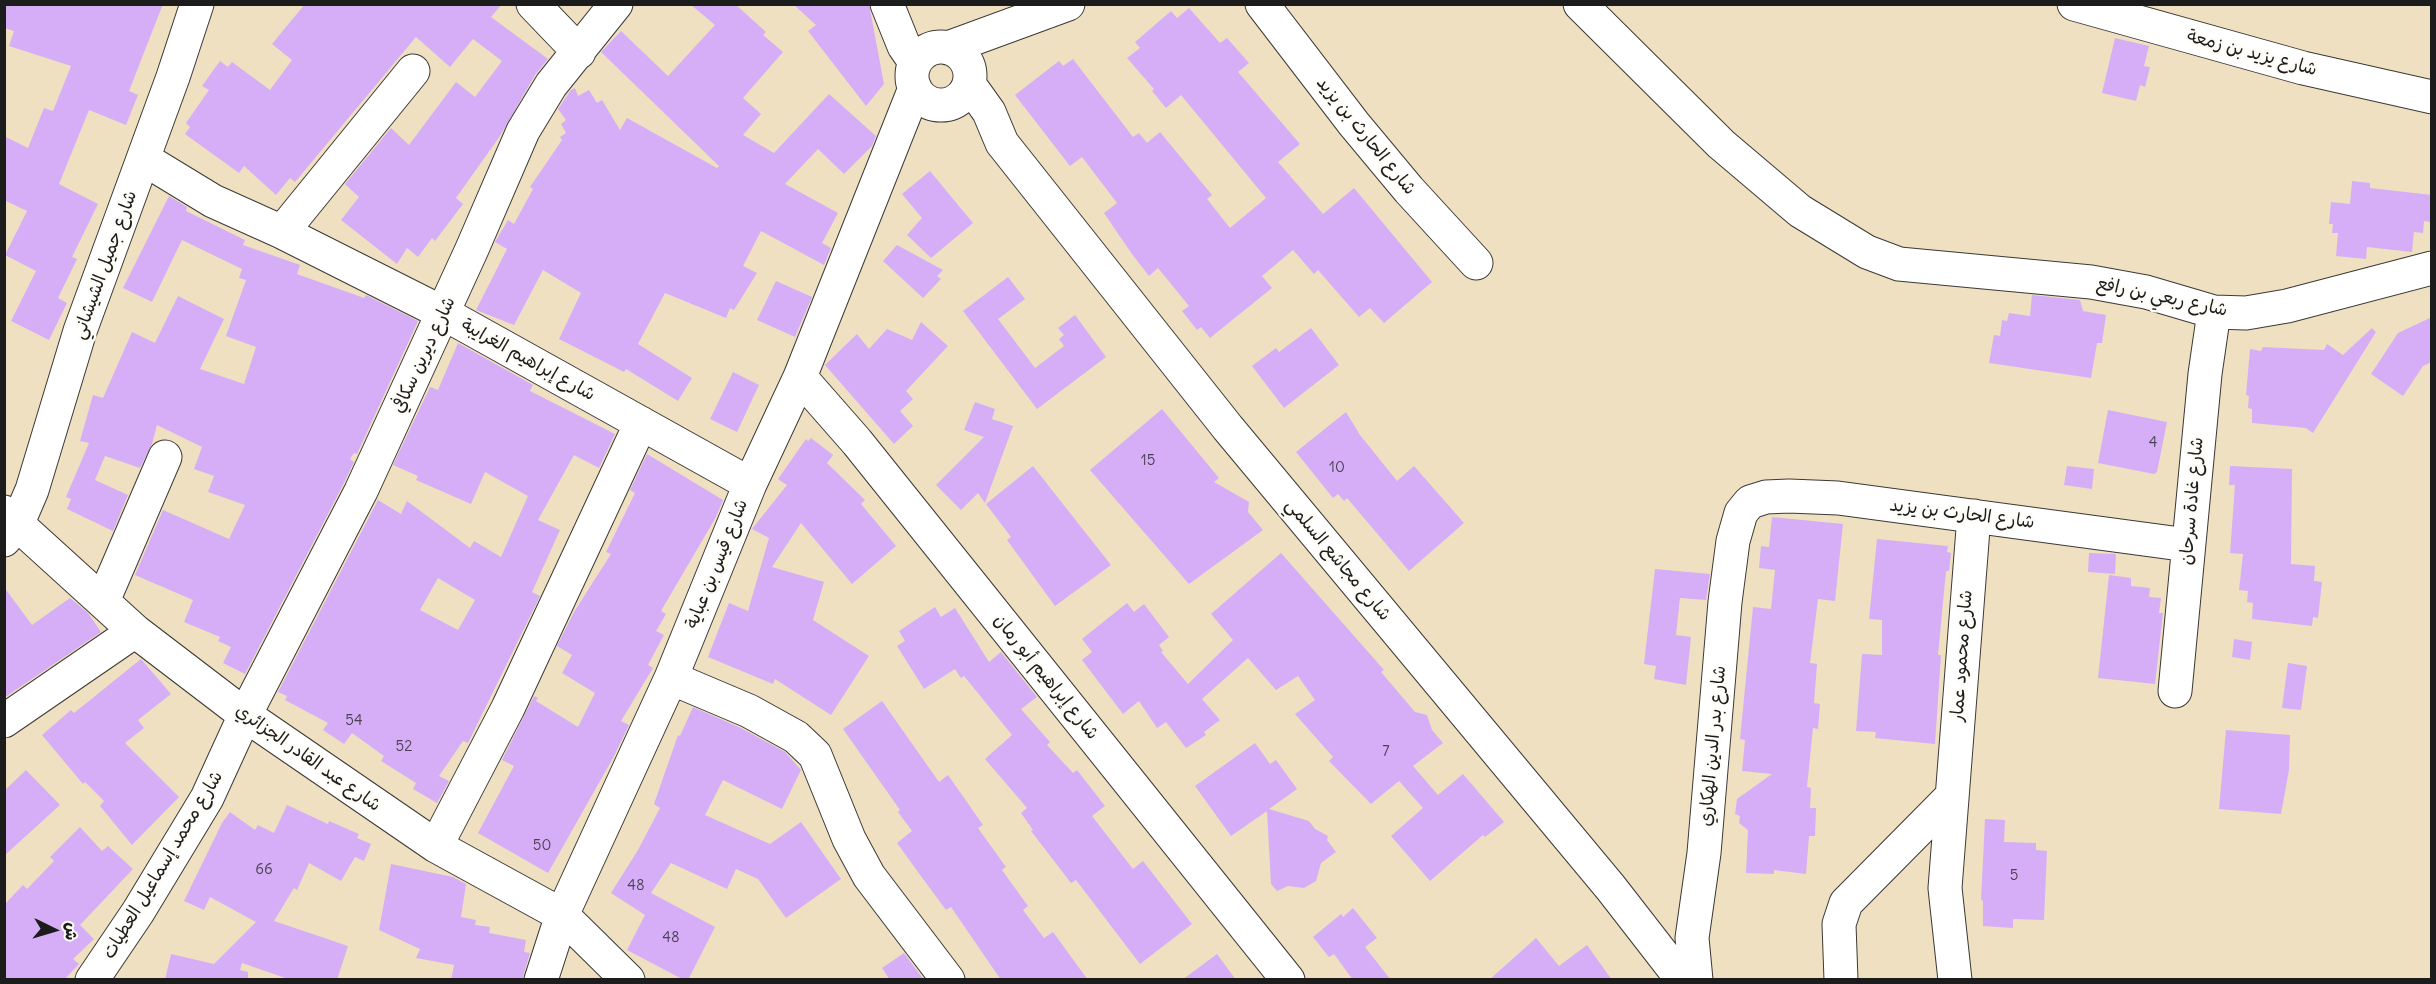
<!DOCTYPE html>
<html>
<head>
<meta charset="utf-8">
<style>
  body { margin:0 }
  #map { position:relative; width:2436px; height:984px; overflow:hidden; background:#efe0c1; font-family:Delius,"Playpen Sans Arabic",sans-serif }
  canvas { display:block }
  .frame { position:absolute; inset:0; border:6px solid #1c1c1c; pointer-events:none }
  .north { position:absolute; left:24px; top:900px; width:60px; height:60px; -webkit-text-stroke:4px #fdfcf7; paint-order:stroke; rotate:95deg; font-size:16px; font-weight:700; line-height:24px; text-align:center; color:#1c1c1c }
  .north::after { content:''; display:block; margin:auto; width:21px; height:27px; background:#1c1c1c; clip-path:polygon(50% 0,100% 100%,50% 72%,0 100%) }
</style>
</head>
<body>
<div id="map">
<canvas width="2436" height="984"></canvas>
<div class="frame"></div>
<div class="north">ش</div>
</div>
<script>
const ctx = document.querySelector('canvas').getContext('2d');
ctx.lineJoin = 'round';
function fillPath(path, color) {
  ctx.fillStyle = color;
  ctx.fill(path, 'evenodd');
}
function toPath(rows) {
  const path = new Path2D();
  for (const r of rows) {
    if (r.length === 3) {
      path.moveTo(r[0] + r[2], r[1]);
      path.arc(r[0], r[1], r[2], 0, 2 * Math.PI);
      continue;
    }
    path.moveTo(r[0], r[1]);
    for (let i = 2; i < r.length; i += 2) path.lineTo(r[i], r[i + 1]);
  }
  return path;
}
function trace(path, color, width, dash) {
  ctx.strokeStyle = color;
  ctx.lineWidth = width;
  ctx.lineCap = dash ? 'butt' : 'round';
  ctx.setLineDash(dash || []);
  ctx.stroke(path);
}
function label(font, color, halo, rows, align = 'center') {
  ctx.font = font + ' Delius,"Playpen Sans Arabic",sans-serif';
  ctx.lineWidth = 5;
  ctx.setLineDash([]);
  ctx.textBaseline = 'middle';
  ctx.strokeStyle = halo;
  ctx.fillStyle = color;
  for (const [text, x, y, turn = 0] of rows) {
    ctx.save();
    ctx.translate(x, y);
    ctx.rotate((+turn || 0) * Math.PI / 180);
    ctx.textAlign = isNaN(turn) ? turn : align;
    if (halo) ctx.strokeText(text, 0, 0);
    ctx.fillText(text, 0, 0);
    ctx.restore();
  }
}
const building = toPath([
  [4,4,163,4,129,91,138,95,126,125,89,110,59,184,98,204,72,257,77,259,58,298,67,303,49,340,11,321,36,271,5,255,27,211,4,200,4,136,28,148,44,108,53,111,71,66,9,46,14,31,4,28],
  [305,4,502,4,491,17,548,59,535,75,500,136,456,198,463,204,435,241,432,238,418,257,407,248,397,264,341,220,359,197,345,184,391,128,409,145,456,82,475,97,502,61,473,39,450,67,416,37,295,182,290,178,276,195,244,166,239,173,185,134,190,127,186,123,209,90,202,86,220,61,228,67,232,62,270,90,292,60,272,44],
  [690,4,735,4,766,32,763,35,783,52,743,98,761,114,743,135,774,153,829,94,876,136,872,146,844,174,818,149,785,184,838,213,822,243,831,248,824,265,761,231,743,266,757,273,734,310,730,308,726,318,665,293,638,344,692,378,678,401,626,369,624,372,559,339,581,293,543,270,514,325,476,310,507,249,495,242,508,220,514,224,533,189,530,187,562,140,560,137,566,133,561,124,566,120,558,109,571,90,575,88,578,96,589,90,597,103,602,100,620,130,627,118,717,168,719,166,601,52,621,31,668,76,715,25],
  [793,4,869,4,884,84,866,106,808,31,816,25],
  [1189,8,1220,43,1227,38,1249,63,1238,72,1300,144,1278,162,1323,214,1354,188,1432,282,1384,323,1370,308,1359,317,1318,270,1314,274,1293,250,1262,276,1272,288,1210,338,1201,327,1197,330,1182,311,1189,306,1158,268,1149,276,1132,254,1104,213,1117,203,1082,157,1070,166,1015,95,1059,61,1063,66,1073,59,1133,137,1139,133,1147,143,1160,132,1212,195,1207,199,1230,228,1266,198,1181,95,1166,108,1152,91,1154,89,1127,58,1140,48,1135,42,1171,11,1177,18],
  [2115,38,2149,46,2144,66,2150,67,2145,87,2140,85,2136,101,2102,93],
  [930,171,973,223,931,258,907,235,922,218,902,194],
  [2352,181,2370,183,2370,188,2432,195,2430,222,2424,221,2423,233,2414,232,2412,252,2367,247,2366,259,2336,256,2338,233,2332,233,2333,224,2329,224,2331,202,2350,204],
  [169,196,187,207,186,211,245,240,243,245,300,265,297,274,364,298,366,295,418,321,357,454,354,453,350,459,354,462,344,483,245,674,223,663,231,647,218,641,220,637,184,622,193,600,135,575,163,510,229,539,245,505,208,492,214,476,194,469,202,447,157,425,152,444,140,468,105,456,95,480,128,495,113,531,67,509,71,499,66,497,89,443,80,441,93,395,103,398,132,332,155,343,178,296,224,319,200,369,244,384,256,347,226,336,246,280,239,278,242,269,182,240,152,302,123,288],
  [897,245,943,270,937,276,941,279,923,298,883,261],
  [1008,277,1025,299,998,319,1035,368,1064,346,1059,339,1064,335,1058,328,1075,315,1106,357,1037,409,963,311],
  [776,281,812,297,795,337,757,320],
  [2032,295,2080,300,2083,311,2106,315,2102,343,2097,343,2091,378,1989,363,1994,335,2000,336,2002,320,2007,321,2009,313,2030,316],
  [2432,317,2432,362,2423,366,2403,396,2371,374,2398,333],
  [921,322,948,346,906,391,913,399,900,411,913,426,894,444,825,365,857,334,869,349,887,329,912,340],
  [1311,328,1339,365,1284,408,1252,366,1276,348,1279,352],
  [2372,328,2376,332,2313,433,2306,428,2252,423,2252,409,2248,408,2249,396,2246,395,2250,349,2261,351,2263,347,2324,350,2327,344,2343,355],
  [458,343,533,385,530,391,615,434,599,468,574,455,538,520,560,530,532,592,540,596,468,743,463,741,439,776,449,781,437,803,413,789,416,783,381,761,384,756,352,733,344,744,323,730,328,723,285,700,287,696,278,692,378,500,401,514,407,501,470,548,474,541,501,557,528,496,485,472,471,504,416,480,418,476,393,465,430,387,438,390],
  [438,578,475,600,458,630,420,610],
  [733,372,759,385,737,432,710,419],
  [975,402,995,409,992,419,1013,426,985,503,978,493,961,510,936,485,984,437,964,430],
  [1162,409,1219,478,1214,482,1249,502,1248,512,1263,530,1189,584,1090,470],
  [2108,410,2167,422,2157,472,2154,474,2098,463],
  [1346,412,1360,435,1397,481,1414,466,1464,523,1409,571,1347,498,1344,501,1338,494,1333,498,1296,452],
  [811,438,833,455,827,463,865,500,861,504,896,546,852,584,801,523,772,567,824,582,813,620,869,656,831,715,775,679,773,684,708,657,729,603,748,611,769,538,752,529,787,485,778,479,806,439,808,441],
  [647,454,723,500,716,517,661,611,666,614,656,631,664,635,648,665,653,668,621,721,629,725,613,758,548,873,478,833,514,766,502,760,534,696,538,698,536,701,578,727,595,693,562,673,572,655,557,646,574,612,611,554,606,552,635,493,630,490],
  [1033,466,1111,565,1055,606,1007,540,1011,537,986,504],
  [2067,466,2094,469,2092,489,2064,485],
  [2230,466,2292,469,2291,564,2315,566,2314,581,2322,582,2318,618,2313,617,2312,626,2252,619,2253,603,2247,602,2248,591,2239,590,2243,554,2230,553,2235,485,2229,485],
  [1772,517,1843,524,1835,601,1818,599,1810,663,1817,664,1814,703,1820,704,1818,729,1813,728,1807,787,1811,788,1810,808,1816,808,1815,836,1809,836,1806,874,1774,870,1774,874,1746,873,1748,830,1739,823,1740,816,1735,814,1737,799,1772,774,1742,771,1745,740,1740,739,1753,607,1771,609,1775,570,1759,568,1761,546,1769,547],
  [1877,539,1948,546,1947,552,1951,553,1949,571,1946,571,1938,655,1941,655,1935,744,1875,738,1876,732,1856,731,1862,654,1882,655,1882,620,1869,619],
  [1281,553,1384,670,1381,672,1415,712,1427,715,1432,730,1443,743,1413,766,1438,795,1463,774,1504,822,1485,837,1483,835,1430,881,1391,836,1423,808,1399,781,1371,804,1329,761,1333,757,1295,714,1315,700,1298,676,1276,690,1248,658,1202,699,1220,720,1204,732,1206,735,1186,748,1166,722,1157,728,1139,701,1123,714,1082,660,1092,652,1082,639,1127,603,1134,612,1144,604,1169,637,1159,645,1163,651,1161,652,1188,684,1233,640,1211,614],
  [2089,553,2116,554,2115,574,2088,572],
  [1655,569,1710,574,1706,600,1680,598,1676,635,1691,637,1686,685,1654,679,1656,666,1644,664],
  [2109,575,2131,578,2131,586,2150,588,2149,597,2161,598,2159,613,2163,613,2155,684,2098,678],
  [4,587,32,625,70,598,88,613,101,632,4,698],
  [935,607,941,617,955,608,989,662,1001,652,1037,697,1021,709,1050,742,1047,745,1073,773,1077,770,1105,806,1092,816,1133,869,1143,861,1192,924,1140,964,1076,880,1071,883,1031,831,1033,830,1021,813,1027,808,985,759,1012,735,964,676,961,678,955,669,924,689,897,646,905,641,899,631],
  [2234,639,2252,642,2250,660,2232,657],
  [141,659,171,694,138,720,144,728,125,743,179,797,132,845,100,806,104,801,85,782,83,784,42,735,71,710,74,713],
  [2288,663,2307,666,2301,710,2282,708],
  [882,701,939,782,948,775,983,825,978,828,1006,867,1002,870,1028,906,1023,910,1044,938,1053,932,1088,980,1001,980,951,907,946,910,918,872,897,843,912,831,898,812,900,810,843,729],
  [693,707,741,728,785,752,801,770,782,809,723,780,705,815,770,844,801,822,841,879,786,918,758,879,736,869,727,889,671,863,651,893,715,927,688,980,684,980,627,950,645,915,611,893,638,850,660,808,654,804,678,735,680,736],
  [2226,730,2290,735,2289,770,2281,814,2219,809],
  [1255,743,1270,764,1276,760,1297,789,1269,809,1309,821,1315,829,1328,836,1327,840,1336,852,1321,863,1316,881,1304,888,1288,886,1277,891,1271,884,1267,811,1231,836,1195,786],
  [26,770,60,805,4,856,4,791],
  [287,805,328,824,329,821,359,834,357,838,371,844,364,861,355,857,341,881,309,863,297,890,294,888,274,921,348,946,337,980,291,980,242,963,240,970,248,972,248,980,165,980,171,954,214,964,256,922,210,897,204,910,184,901,222,823,230,812,255,830,258,825,274,833],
  [1985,819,2005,820,2004,842,2036,843,2036,850,2047,851,2044,920,2013,919,2013,928,1983,926,1983,901,1981,900],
  [80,827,102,851,108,846,133,869,80,925,94,939,73,959,79,964,64,980,4,980,4,905,23,885,27,889,54,861,50,857],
  [391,864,453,877,466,884,461,917,476,920,475,925,490,927,489,933,526,940,524,952,530,953,522,980,451,980,454,965,416,958,420,949,379,930],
  [1353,908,1377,938,1365,947,1391,980,1353,980,1334,954,1329,957,1313,937,1341,914,1343,917],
  [1536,938,1559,966,1587,945,1612,980,1489,980],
  [904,953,924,980,890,980,882,968],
  [1217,954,1236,980,1182,980]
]);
const minor = toPath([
  [533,4,579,52],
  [887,4,904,46,915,62],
  [1262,4,1354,124,1409,190,1476,263],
  [1580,4,1721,144,1800,211,1867,252,1899,264,2091,282,2146,292,2214,312,2246,313,2287,306,2432,268],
  [2074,4,2303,68,2432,97],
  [941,76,29],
  [948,48,1068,4],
  [969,84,989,112,1002,143,1228,428,1611,888,1677,973],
  [144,159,213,201,282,232,443,313,750,484],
  [282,232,413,71],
  [800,377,857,442,1288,980],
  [4,512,135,631,245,715,436,846,562,915,628,980],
  [4,540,17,525,32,490,80,331,173,77,197,4],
  [103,601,165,457],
  [671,678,749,711,796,737,815,755,849,839,869,876,948,980],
  [2175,691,2205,374,2214,312],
  [4,721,135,631],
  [436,846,508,708,641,423],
  [92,980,138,912,207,798,245,715,361,491,472,249,523,131,551,85,616,4],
  [541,980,562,915,671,678,750,484,800,377,915,88],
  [1696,980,1692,938,1704,853,1725,602,1733,541,1741,513,1750,502,1766,497,1789,496,1838,498,2188,545],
  [1841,980,1839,924,1846,903,1951,797],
  [1955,980,1945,888,1974,516]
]);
const numberNames = [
  ["4",2153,443],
  ["15",1148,461],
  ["10",1337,468],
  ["54",354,721],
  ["52",404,747],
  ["7",1386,752],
  ["50",542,846],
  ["66",264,870],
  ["5",2014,876],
  ["48",636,886],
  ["48",671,938]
];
const streetNames = [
  ["شارع يزيد بن زمعة",2252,53,15],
  ["شارع الحارث بن يزيد",1366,136,51],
  ["شارع جميل الشيشاني",105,265,-70],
  ["شارع ربعي بن رافع",2162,297,12],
  ["شارع ديرين سكافي",424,355,-65],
  ["شارع إبراهيم الغرايبة",528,360,29],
  ["شارع غادة سرحان",2192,501,-85],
  ["شارع الحارث بن يزيد",1962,514,7],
  ["شارع مجاشع السلمي",1338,560,50],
  ["شارع قيس بن عباية",717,564,-68],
  ["شارع محمود عمار",1962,656,-86],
  ["شارع إبراهيم أبو رمان",1046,677,51],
  ["شارع بدر الدين الهكاري",1713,746,-85],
  ["شارع عبد القادر الجزائري",308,758,35],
  ["شارع محمد إسماعيل العطيات",163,865,-59]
];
fillPath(building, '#d6aef7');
trace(minor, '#3c3935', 35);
trace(minor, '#fff', 33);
label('15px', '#4a4053', null, numberNames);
label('18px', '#1c1c1c', '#fdfcf7', streetNames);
</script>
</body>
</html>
